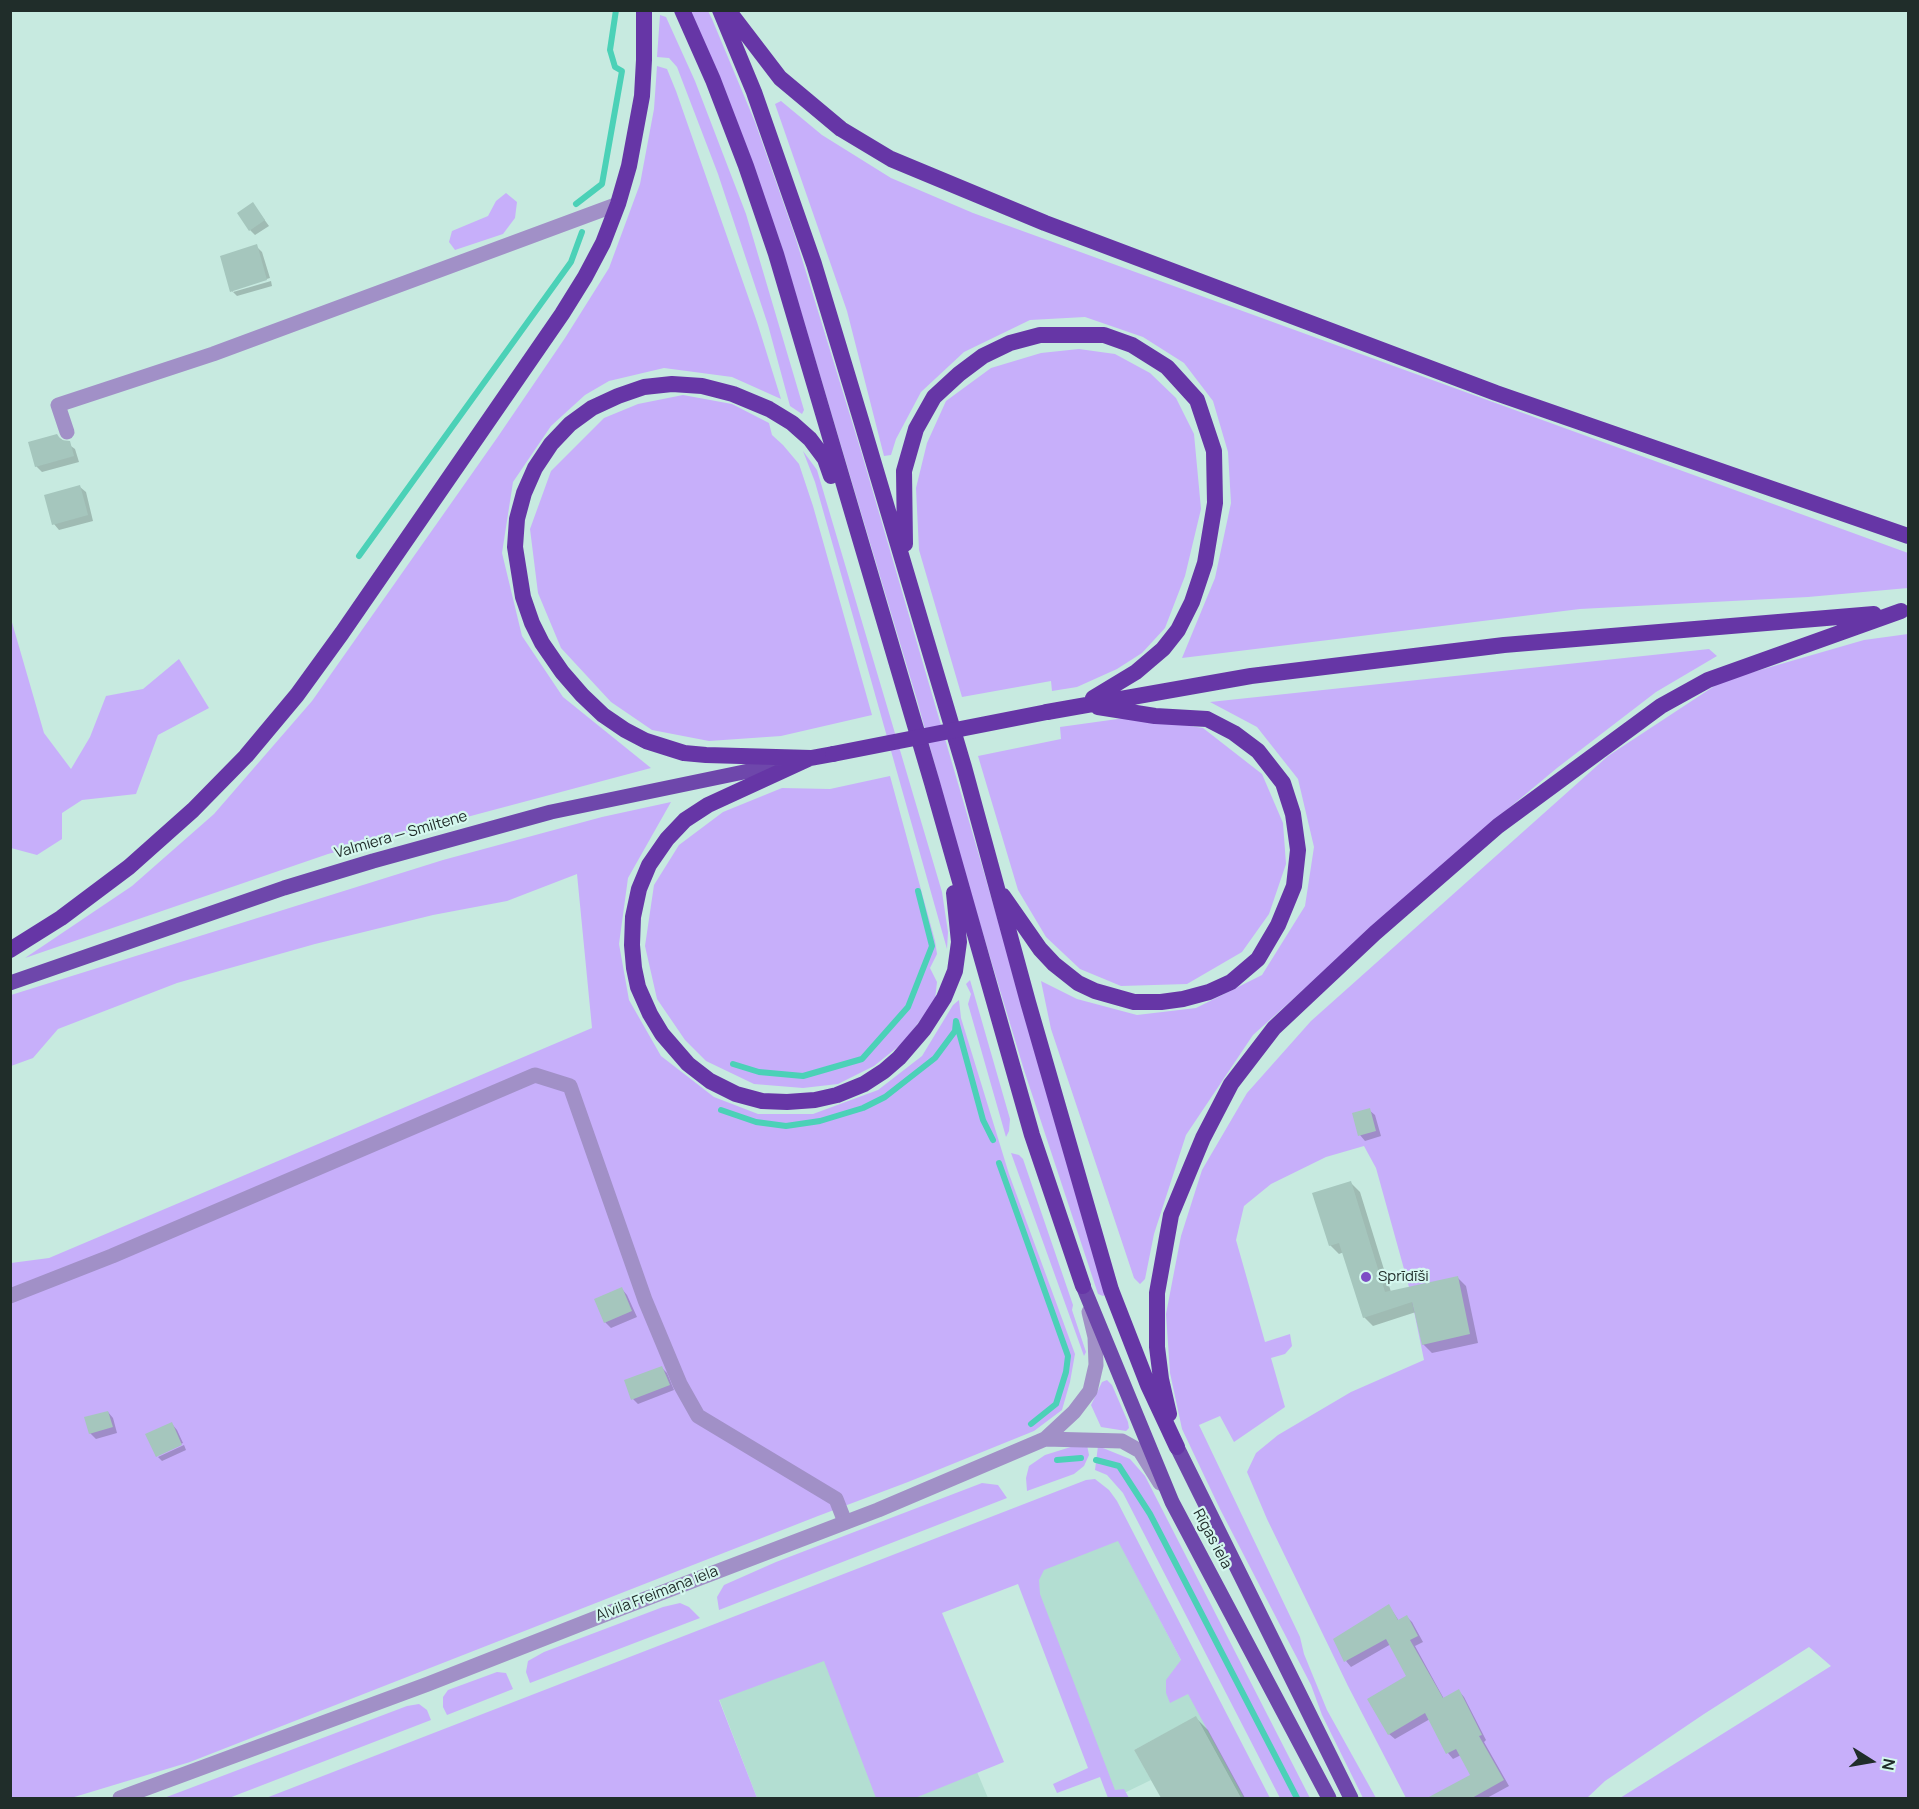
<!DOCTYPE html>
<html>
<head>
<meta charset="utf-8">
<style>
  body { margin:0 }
  #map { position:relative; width:1919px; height:1809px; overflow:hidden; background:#c7eae0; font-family:Manrope,sans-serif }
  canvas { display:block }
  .frame { position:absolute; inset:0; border:12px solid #202d2a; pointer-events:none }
  .north { position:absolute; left:1841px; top:1731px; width:60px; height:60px; -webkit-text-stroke:4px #d4f7ee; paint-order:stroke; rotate:101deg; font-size:16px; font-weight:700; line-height:24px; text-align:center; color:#202d2a }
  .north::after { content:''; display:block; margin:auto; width:21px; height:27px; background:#202d2a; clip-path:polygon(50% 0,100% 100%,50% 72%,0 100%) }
</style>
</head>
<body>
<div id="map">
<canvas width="1919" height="1809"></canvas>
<div class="frame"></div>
<div class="north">N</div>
</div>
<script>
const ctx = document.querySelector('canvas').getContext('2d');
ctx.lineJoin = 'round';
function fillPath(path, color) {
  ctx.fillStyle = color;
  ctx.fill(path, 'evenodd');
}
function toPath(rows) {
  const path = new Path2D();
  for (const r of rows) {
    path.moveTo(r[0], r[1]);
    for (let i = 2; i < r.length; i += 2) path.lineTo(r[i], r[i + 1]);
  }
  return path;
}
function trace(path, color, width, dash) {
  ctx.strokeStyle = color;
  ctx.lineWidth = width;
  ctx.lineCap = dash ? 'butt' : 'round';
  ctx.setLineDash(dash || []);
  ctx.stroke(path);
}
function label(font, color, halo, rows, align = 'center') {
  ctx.font = font + ' Manrope,sans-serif';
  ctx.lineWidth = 4.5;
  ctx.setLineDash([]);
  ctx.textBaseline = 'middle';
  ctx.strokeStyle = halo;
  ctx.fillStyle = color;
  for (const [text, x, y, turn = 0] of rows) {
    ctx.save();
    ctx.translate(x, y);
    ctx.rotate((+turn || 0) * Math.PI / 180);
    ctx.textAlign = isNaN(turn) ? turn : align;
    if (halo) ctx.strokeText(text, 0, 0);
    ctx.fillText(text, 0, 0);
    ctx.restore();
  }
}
const built = toPath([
  [1111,1526,1253,1798,1241,1798,1196,1717,1134,1750,1151,1780,1114,1798,1023,1565],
  [928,1600,975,1767,988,1798,757,1798,713,1683]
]);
const green = toPath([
  [690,11,708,11,712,19,755,122,794,233,861,451,983,869,1106,1294,1103,1296,1098,1294,1024,1070,965,874,917,700,779,238],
  [660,15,666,17,695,81,746,214,804,410,802,414,790,406,768,325,718,174,677,67,669,58,657,57],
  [657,66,667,69,676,91,757,322,781,399,732,377,664,368,609,381,585,395,551,426,513,482,502,553,522,636,563,697,651,768,328,854,25,958,132,886,214,814,312,701,497,438,565,338,609,268,640,184,654,109],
  [781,101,822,135,891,178,973,213,1908,553,1908,588,1808,597,1580,609,1182,658,1215,578,1231,503,1228,452,1213,401,1184,363,1143,337,1085,317,1030,320,964,352,921,392,896,439,891,455,884,456,847,311,775,104],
  [506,193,517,202,515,218,503,234,455,250,449,242,452,231,488,216,496,201],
  [1079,349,1115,354,1150,373,1176,398,1194,434,1201,509,1185,576,1165,628,1142,653,1117,669,1077,687,1052,691,1051,681,962,697,919,550,916,488,927,443,946,401,991,368,1041,353],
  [683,395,732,404,769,423,772,435,783,445,799,464,813,506,872,715,781,736,709,741,652,730,611,702,561,648,538,593,530,529,551,471,604,418,638,404],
  [803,451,817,470,942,892,948,932,947,949,815,482],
  [11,619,44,733,71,769,90,737,106,696,143,689,179,659,209,708,158,735,136,794,82,800,62,813,62,839,37,855,11,848],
  [1908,634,1908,1798,1620,1798,1831,1666,1809,1647,1704,1714,1605,1781,1587,1798,1406,1798,1348,1686,1267,1519,1247,1472,1256,1453,1278,1435,1351,1392,1424,1360,1409,1287,1376,1168,1364,1146,1326,1157,1271,1184,1244,1206,1236,1240,1265,1342,1290,1334,1292,1346,1285,1354,1271,1358,1285,1407,1234,1442,1220,1416,1199,1425,1300,1637,1304,1654,1327,1710,1376,1798,1363,1798,1322,1715,1311,1685,1220,1509,1182,1429,1170,1373,1166,1314,1181,1236,1202,1170,1247,1093,1311,1021,1608,756,1722,681,1864,640],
  [1709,649,1717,656,1656,692,1557,768,1467,843,1253,1035,1186,1135,1154,1234,1145,1279,1140,1284,1134,1278,1051,1029,1041,981,1077,999,1137,1015,1196,1008,1262,975,1305,906,1314,847,1298,779,1257,727,1210,702],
  [1132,717,1203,728,1262,774,1283,823,1286,864,1269,914,1242,952,1187,984,1121,986,1080,969,1046,937,1018,890,978,756,1061,739,1060,727],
  [890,776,935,941,937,954,930,968,937,982,935,1000,904,1042,874,1066,838,1084,803,1088,754,1084,706,1061,685,1040,657,999,645,946,654,885,679,845,723,812,782,788,830,789],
  [671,802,628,878,619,944,629,1000,661,1056,714,1097,758,1114,813,1114,878,1090,922,1056,953,1005,959,1000,961,1018,1009,1174,1075,1354,1070,1382,1062,1410,1034,1431,908,1482,818,1516,190,1762,71,1798,11,1798,11,1263,49,1258,592,1028,577,874,507,901,433,915,315,944,177,983,58,1029,33,1058,11,1066,11,995,443,860,602,817],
  [970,980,1010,1119,1009,1131,1006,1137,968,1004,971,994,966,984],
  [1011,1153,1019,1155,1023,1159,1073,1305,1072,1310,1086,1352,1084,1356],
  [1107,1380,1112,1385,1128,1422,1129,1428,1126,1431,1101,1427,1091,1405,1102,1382],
  [1087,1445,1089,1455,1084,1466,1074,1474,1027,1491,1026,1478,1029,1466,1045,1455,1074,1446],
  [1098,1446,1130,1459,1145,1476,1310,1798,1280,1798,1123,1493,1107,1475,1095,1470],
  [1095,1479,1109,1490,1117,1501,1270,1798,1244,1798,1188,1694,1170,1703,1166,1693,1166,1680,1181,1660,1118,1541,1044,1570,1039,1580,1040,1594,1115,1790,1124,1789,1129,1798,1108,1798,1100,1777,1057,1793,1053,1784,1088,1768,1018,1584,942,1613,1004,1762,915,1798,876,1798,824,1661,719,1700,757,1798,266,1798,1086,1480],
  [982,1483,998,1485,1007,1498,719,1610,717,1597,724,1585,776,1562],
  [680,1603,689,1607,700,1618,530,1683,526,1672,528,1661,544,1652,663,1607],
  [497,1672,506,1673,513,1689,447,1715,443,1707,443,1697,448,1690],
  [419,1704,427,1710,431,1720,229,1798,164,1798,407,1706]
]);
const shadow = toPath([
  [253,204,269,226,255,235,250,230],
  [256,246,262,252,270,278,233,289,233,292,232,291],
  [271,281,272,286,237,296,233,292],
  [57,436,75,449,79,462,42,472,36,466],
  [80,487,86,492,93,521,59,530,54,524],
  [1369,1110,1375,1115,1381,1136,1365,1141,1360,1135],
  [1351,1183,1360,1192,1391,1292,1457,1277,1466,1286,1478,1343,1432,1353,1423,1344,1416,1312,1373,1326,1364,1317,1344,1252,1339,1254,1330,1245],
  [622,1289,627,1295,637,1317,611,1328,605,1322],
  [662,1368,667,1373,674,1390,638,1404,633,1399],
  [108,1412,113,1418,117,1433,96,1439,90,1433],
  [172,1424,177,1430,183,1443,157,1454],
  [184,1445,186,1450,162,1461,158,1457],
  [1389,1606,1399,1621,1407,1617,1412,1622,1423,1642,1415,1646,1444,1699,1459,1691,1464,1697,1486,1740,1484,1742,1509,1786,1487,1798,1430,1798,1473,1775,1461,1755,1453,1759,1448,1753,1430,1719,1395,1739,1389,1734,1408,1676,1391,1644,1351,1667,1346,1661],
  [1196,1718,1208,1730,1245,1798,1162,1798,1136,1751]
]);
const stream = toPath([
  [576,204,602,184,622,71,615,67,610,50,616,10],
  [359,556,571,262,582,232],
  [733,1064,759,1072,803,1076,862,1059,908,1007,932,946,918,891],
  [721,1110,756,1122,786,1126,820,1121,863,1108,885,1097,935,1058,955,1031,956,1021,983,1120,993,1140],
  [999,1163,1068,1356,1066,1372,1056,1404,1031,1424],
  [1057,1460,1081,1458],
  [1096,1460,1119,1466,1150,1514,1297,1798]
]);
const building = toPath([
  [253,202,265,220,249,231,237,213],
  [257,244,267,280,230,292,220,256],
  [57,434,61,440,70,441,74,456,35,467,28,442],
  [80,485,88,515,52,525,44,495],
  [1370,1108,1376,1131,1358,1136,1352,1113],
  [1351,1181,1385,1292,1458,1276,1470,1334,1422,1345,1412,1302,1363,1318,1339,1243,1329,1246,1312,1193],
  [622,1287,632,1311,604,1323,594,1299],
  [662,1366,670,1385,631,1400,624,1380],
  [108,1411,113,1427,89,1434,84,1417],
  [172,1422,182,1445,156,1457,145,1434],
  [1389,1604,1398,1620,1407,1615,1418,1636,1410,1640,1443,1698,1459,1689,1482,1735,1479,1736,1504,1780,1472,1798,1427,1798,1470,1775,1456,1749,1446,1754,1425,1713,1388,1735,1367,1699,1406,1676,1386,1639,1344,1662,1333,1639],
  [1196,1716,1241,1798,1161,1798,1134,1750]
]);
const minor = toPath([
  [67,432,58,405,213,354,618,204],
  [10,1296,112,1256,535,1075,570,1086,645,1300,680,1384,698,1416,836,1499,845,1522]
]);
const tertiary = toPath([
  [1045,1439,1074,1412,1090,1391,1096,1365,1095,1337,1089,1312],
  [120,1798,428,1684,619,1609,878,1510,1045,1439,1122,1441,1140,1451,1160,1483]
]);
const primary = toPath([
  [10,983,284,888,373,861,551,812,792,762],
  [1083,1286,1172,1502,1329,1798],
  [1177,1447,1351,1798]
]);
const trunk = toPath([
  [682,10,713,80,746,166,776,254,932,783,1032,1135,1083,1286],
  [720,10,754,92,814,264,861,420,964,767,1028,1002,1111,1290,1148,1385,1177,1447],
  [728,10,780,78,841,129,891,159,1045,223,1496,393,1908,536],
  [831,476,825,459,810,439,792,423,769,409,733,394,702,386,672,384,644,387,618,396,592,408,570,424,551,444,535,468,524,493,517,519,515,547,523,597,532,623,542,643,562,672,582,695,603,715,625,730,646,741,684,753,706,755,811,758,833,754],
  [905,544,904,471,916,429,934,397,959,374,983,356,1010,343,1040,335,1104,335,1132,345,1167,367,1197,400,1214,451,1215,503,1205,563,1192,602,1178,630,1163,649,1136,672,1093,698],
  [1047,712,1251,676,1504,645,1874,614],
  [808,759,708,805,685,820,667,839,649,865,639,889,633,917,632,945,634,968,638,987,650,1014,662,1034,688,1064,710,1081,736,1094,762,1101,787,1102,815,1100,837,1095,864,1084,884,1071,899,1058,924,1029,944,998,955,971,959,942,954,893],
  [1003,896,1040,949,1054,964,1078,983,1095,991,1134,1002,1161,1002,1183,999,1209,992,1231,982,1258,959,1278,925,1294,886,1298,850,1293,814,1283,783,1258,751,1234,733,1207,719,1155,716,1098,707],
  [10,950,61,918,129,867,193,810,246,756,297,695,342,633,562,314,585,277,603,243,618,204,629,166,642,96,644,60,644,10],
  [1169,1414,1161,1379,1157,1347,1157,1293,1171,1215,1203,1138,1231,1084,1274,1028,1375,933,1498,826,1661,706,1708,680,1901,611]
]);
const trunkBridge = toPath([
  [833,754,1047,712]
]);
const markers = [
  [1366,1277,6,"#7d4dc5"]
];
const streetNames = [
  ["Valmiera — Smiltene",401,835,-16],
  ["Rīgas iela",1212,1539,62],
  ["Alvila Freimaņa iela",657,1594,-21]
];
const poiNames = [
  ["Sprīdīši",1378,1277]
];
fillPath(built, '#b3ded2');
fillPath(green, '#c7affa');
fillPath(shadow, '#0003');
trace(stream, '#4bd1b7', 6);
fillPath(building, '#a5c6bd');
trace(minor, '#a190c7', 15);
trace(tertiary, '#a190c7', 15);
trace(primary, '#6e47ab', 15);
trace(trunk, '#6636a6', 16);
trace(trunkBridge, '#6636a6', 16);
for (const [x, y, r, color] of markers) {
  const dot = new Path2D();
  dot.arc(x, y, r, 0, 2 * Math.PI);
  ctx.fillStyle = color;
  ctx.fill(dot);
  trace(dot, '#d4f7ee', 2);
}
label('15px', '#202d2a', '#d4f7ee', streetNames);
label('15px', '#202d2a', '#d4f7ee', poiNames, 'left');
</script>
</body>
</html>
